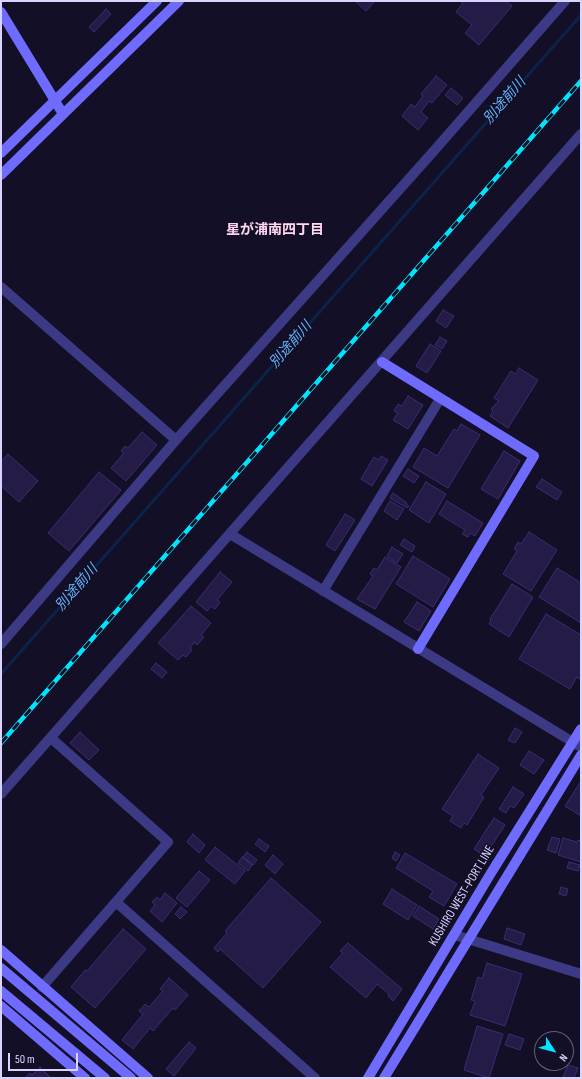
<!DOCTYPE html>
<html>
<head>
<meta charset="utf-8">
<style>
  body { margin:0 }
  #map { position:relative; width:582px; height:1079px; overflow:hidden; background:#130f26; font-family:"Sofia Sans Condensed",sans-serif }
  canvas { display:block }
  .frame { position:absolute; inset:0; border:2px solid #d9d4ff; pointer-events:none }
  .north { position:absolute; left:534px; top:1031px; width:40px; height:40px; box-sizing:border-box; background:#130f26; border:1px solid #625e7d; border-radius:50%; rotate:126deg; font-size:11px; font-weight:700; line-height:16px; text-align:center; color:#d9d4ff }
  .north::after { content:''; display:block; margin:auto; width:14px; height:18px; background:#00e5ff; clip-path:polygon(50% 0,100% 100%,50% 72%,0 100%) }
  .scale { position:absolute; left:8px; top:1053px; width:70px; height:18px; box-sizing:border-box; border:2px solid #d9d4ff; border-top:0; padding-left:5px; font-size:12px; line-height:14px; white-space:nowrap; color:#d9d4ff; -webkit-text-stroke:3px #130f26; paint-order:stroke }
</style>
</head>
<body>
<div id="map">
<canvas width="582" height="1079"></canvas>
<div class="frame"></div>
<div class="north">N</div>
<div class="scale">50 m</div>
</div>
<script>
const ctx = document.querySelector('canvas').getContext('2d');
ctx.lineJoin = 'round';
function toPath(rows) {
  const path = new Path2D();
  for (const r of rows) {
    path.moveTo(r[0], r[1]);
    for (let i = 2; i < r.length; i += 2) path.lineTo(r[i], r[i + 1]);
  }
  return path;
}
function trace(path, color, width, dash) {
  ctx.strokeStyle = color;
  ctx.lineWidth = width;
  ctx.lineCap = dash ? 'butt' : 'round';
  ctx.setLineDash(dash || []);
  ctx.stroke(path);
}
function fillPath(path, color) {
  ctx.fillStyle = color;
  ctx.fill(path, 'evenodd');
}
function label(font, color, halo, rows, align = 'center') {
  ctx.font = font + ' "Sofia Sans Condensed","Noto Sans JP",sans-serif';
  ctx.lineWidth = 3;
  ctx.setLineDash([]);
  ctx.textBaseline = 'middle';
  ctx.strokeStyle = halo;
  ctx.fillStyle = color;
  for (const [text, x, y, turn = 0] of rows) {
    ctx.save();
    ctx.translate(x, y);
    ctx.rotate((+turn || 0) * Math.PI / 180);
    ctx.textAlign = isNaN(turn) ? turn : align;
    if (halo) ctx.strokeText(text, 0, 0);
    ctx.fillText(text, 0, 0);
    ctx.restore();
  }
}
const stream = toPath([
  [1,674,581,15]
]);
const building = toPath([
  [355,1,375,1,366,11,355,1],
  [460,1,506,1,512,6,479,45,465,33,472,25,456,12,463,3,460,1],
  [106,9,111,14,94,32,89,27,106,9],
  [436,76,447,85,432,103,429,101,421,112,428,118,418,130,402,116,411,104,415,107,423,96,421,94,436,76],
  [451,88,463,98,457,105,445,95,451,88],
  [443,310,454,316,446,328,436,321,443,310],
  [440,337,447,341,442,349,435,345,440,337],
  [430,344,441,351,427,373,416,366,430,344],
  [519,368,538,380,508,428,490,416,493,411,491,409,499,401,494,398,511,371,516,374,519,368],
  [408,396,423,405,408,429,393,420,398,413,394,411,398,404,402,406,408,396],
  [461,424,480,435,448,488,413,467,424,448,437,456,454,429,457,431,461,424],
  [142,432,157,445,126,481,111,468,124,453,121,451,125,446,128,448,142,432],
  [504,451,520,461,498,499,481,489,504,451],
  [8,454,38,481,19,502,1,486,1,462,8,454],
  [381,456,388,460,372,486,361,479,374,457,379,460,381,456],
  [408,469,419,476,414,483,403,476,408,469],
  [99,472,121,490,69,551,48,533,99,472],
  [542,479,562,492,557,500,536,487,542,479],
  [426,482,446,494,429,523,409,510,426,482],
  [393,493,407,503,406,504,409,506,407,508,390,498,393,493],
  [390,501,404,509,397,520,384,511,390,501],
  [447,501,483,523,475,536,470,533,468,537,462,534,465,530,439,514,447,501],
  [345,514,355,520,335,551,326,545,345,514],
  [529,532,557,550,531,591,503,574,517,551,514,549,518,542,521,544,529,532],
  [404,539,415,546,412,552,400,545,404,539],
  [392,547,403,554,397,563,387,556,392,547],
  [413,556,450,579,433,607,396,584,413,556],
  [385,557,401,567,375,609,357,599,373,576,370,574,374,568,377,570,385,557],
  [557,568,581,583,581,623,539,597,557,568],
  [220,572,232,582,217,600,220,602,215,609,211,606,207,611,196,602,220,572],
  [512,584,533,597,509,637,489,624,491,620,490,619,512,584],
  [417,602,431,611,419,631,404,622,417,602],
  [191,606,211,623,201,635,204,637,197,645,194,642,190,648,192,650,186,657,183,655,178,660,158,643,191,606],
  [546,614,581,635,581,680,577,677,570,689,519,659,546,614],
  [156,663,167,672,162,678,151,669,156,663],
  [515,728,522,732,515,743,508,740,515,728],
  [80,732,99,750,89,760,70,743,80,732],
  [529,751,544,760,534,774,520,765,529,751],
  [478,754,499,768,481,795,484,797,467,825,464,823,461,828,450,821,453,816,442,809,478,754],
  [581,781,581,816,565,806,581,781],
  [513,787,524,794,514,808,510,806,506,813,499,809,513,787],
  [494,818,505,825,485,856,474,849,494,818],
  [193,834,205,845,199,853,187,842,193,834],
  [552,837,560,839,556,853,547,850,552,837],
  [563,838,577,842,578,840,581,841,581,862,558,855,563,838],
  [259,839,269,846,265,852,255,844,259,839],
  [215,847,245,871,235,884,205,860,215,847],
  [247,852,257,860,253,865,243,857,247,852],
  [395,852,400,855,396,861,392,858,395,852],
  [405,853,457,884,444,906,429,897,433,891,396,868,405,853],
  [273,855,283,864,275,874,265,865,273,855],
  [242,857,252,865,248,871,238,863,242,857],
  [569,862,580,865,578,871,567,868,569,862],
  [199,871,210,880,187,907,176,898,199,871],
  [271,878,321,922,263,988,220,949,218,952,214,948,227,933,225,931,271,878],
  [561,887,568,889,566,896,559,894,561,887],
  [392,889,417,905,408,920,383,904,392,889],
  [165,893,177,903,162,922,150,911,155,905,152,902,157,897,160,900,165,893],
  [419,906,439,919,433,929,413,916,419,906],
  [181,907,187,912,180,919,175,914,181,907],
  [507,928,525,934,521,945,504,939,507,928],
  [123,929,146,949,95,1008,71,987,85,970,87,971,123,929],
  [348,943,402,989,393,1001,388,996,389,994,377,984,366,998,330,967,343,953,340,951,348,943],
  [487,963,522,974,505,1026,470,1015,475,1001,471,1000,478,977,482,979,487,963],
  [169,978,188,995,175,1010,173,1008,153,1031,150,1028,133,1049,122,1040,143,1014,139,1011,145,1004,149,1007,163,991,160,989,169,978],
  [477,1026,503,1034,489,1078,464,1070,477,1026],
  [509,1034,524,1039,520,1050,505,1045,509,1034],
  [189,1042,196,1048,174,1076,166,1069,189,1042],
  [568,1065,578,1068,574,1078,563,1077,568,1065],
  [40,1067,51,1078,25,1078,30,1073,32,1075,40,1067]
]);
const street = toPath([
  [1,287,176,440],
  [230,534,581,747],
  [323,591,440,399],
  [1,644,176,440,432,153,565,1],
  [1,794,581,134],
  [116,902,315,1078],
  [455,935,581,974],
  [42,987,168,842,51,738]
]);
const secondary = toPath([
  [1,12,63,114],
  [1,153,157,1],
  [1,175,179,1],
  [382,362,534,456,418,649],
  [1,950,148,1078],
  [1,968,131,1078],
  [1,991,105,1078],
  [1,1006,85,1078],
  [368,1078,491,873,581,729],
  [384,1078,581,755]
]);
const rail = toPath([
  [1,743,581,81]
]);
const streetNames = [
  ["KUSHIRO WEST-PORT LINE",462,896,-59]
];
const waterNames = [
  ["別途前川",505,101,-49],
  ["別途前川",291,345,-49],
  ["別途前川",77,588,-49]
];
const neighbourhoodNames = [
  ["星が浦南四丁目",275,230]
];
trace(stream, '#0c2248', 3);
fillPath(building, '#241b47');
trace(building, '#3b2d73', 1);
trace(street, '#3d3a85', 10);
trace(secondary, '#6f6bff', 10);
trace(rail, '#00e5ff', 4.5);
trace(rail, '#130f26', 3, [9]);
label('13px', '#d9d4ff', '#130f26', streetNames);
label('italic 14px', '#62b6ff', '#130f26', waterNames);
label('bold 14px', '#ffd6f0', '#130f26', neighbourhoodNames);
</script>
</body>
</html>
